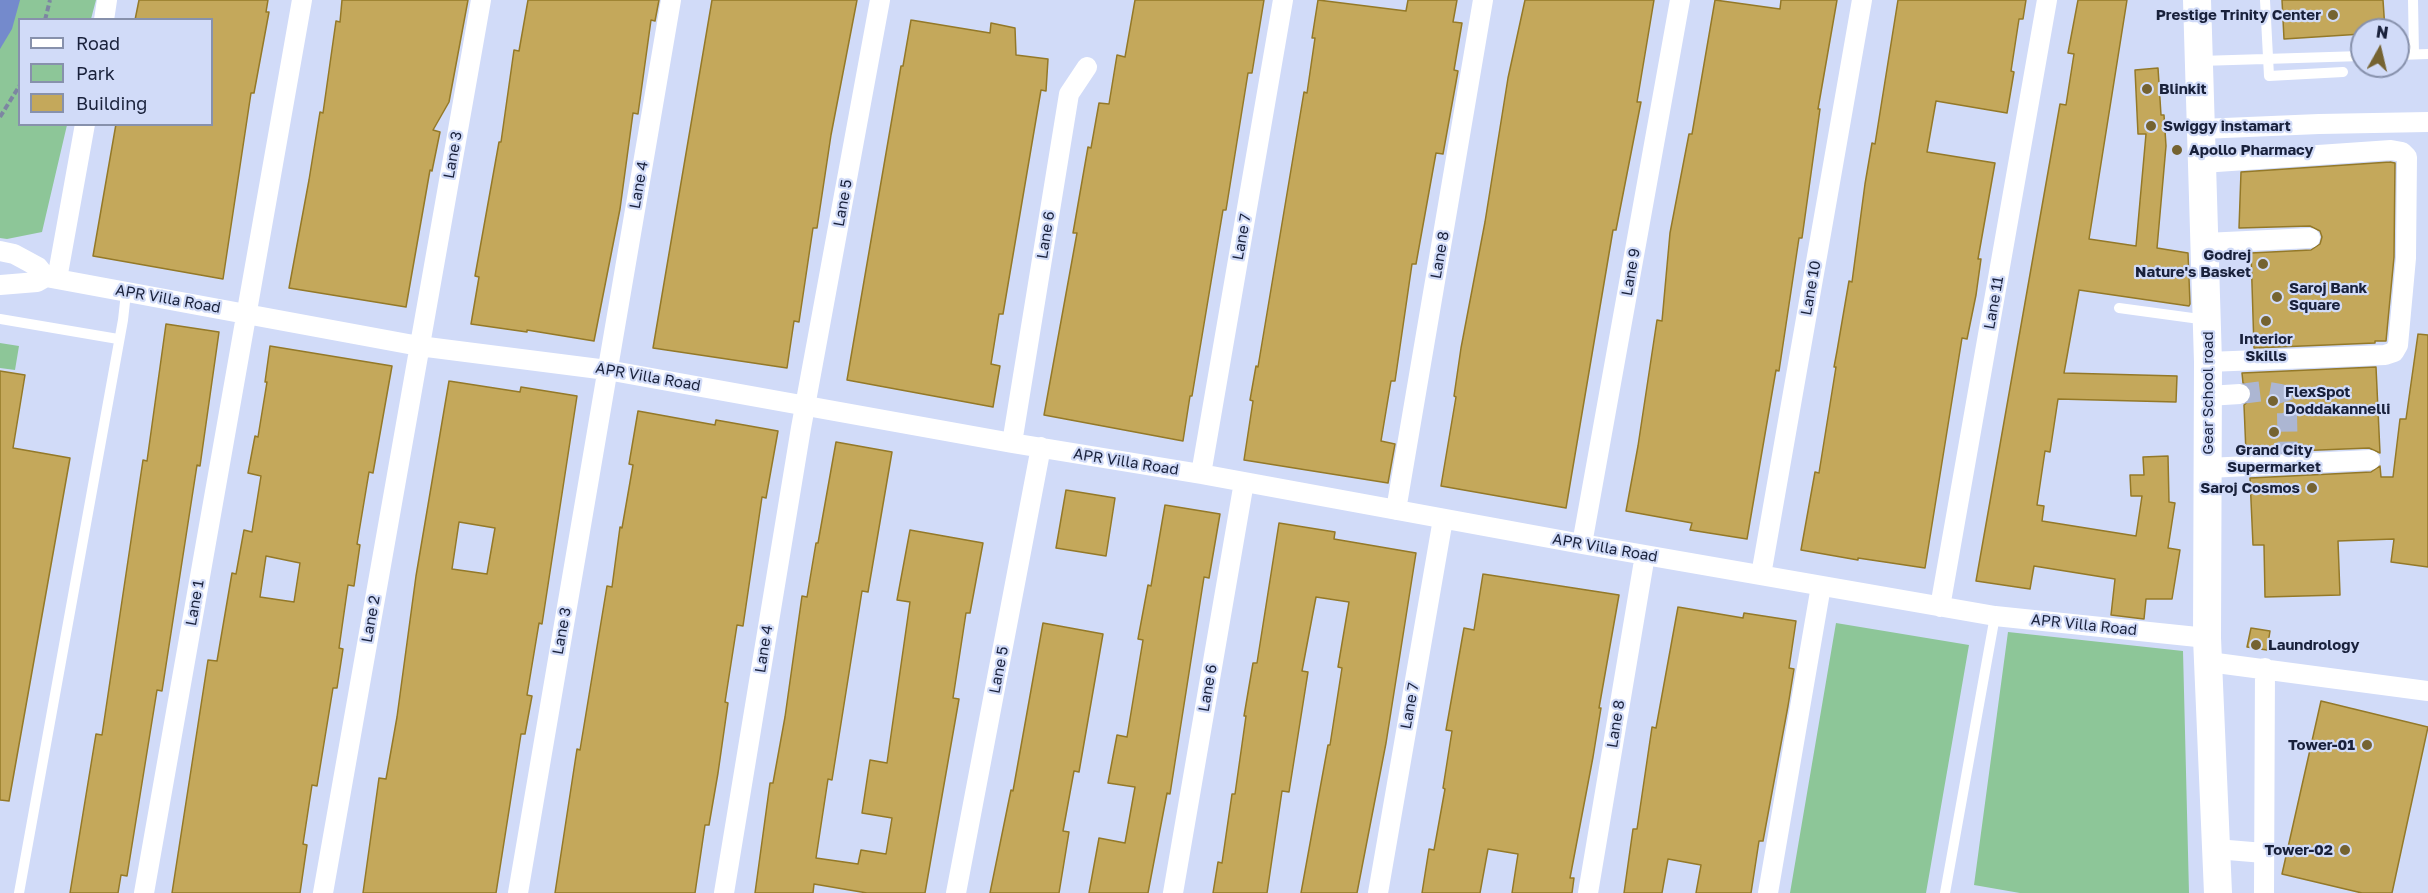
<!DOCTYPE html>
<html>
<head>
<meta charset="utf-8">
<style>
  body { margin:0 }
  #map { position:relative; width:2428px; height:893px; overflow:hidden; background:#d1dbf8; font-family:"Golos Text",sans-serif }
  canvas { display:block }
  .legend { position:absolute; left:18px; top:18px; width:195px; height:108px; box-sizing:border-box; background:#d1dbf8; border:2px solid #8791ac; margin:0; padding:8px 10px; list-style:none; font-size:18px; color:#19213b }
  .legend li { display:flex; align-items:center; gap:12px; height:30px }
  .legend b { width:30px; border:2px solid #8791ac }
  .north { position:absolute; left:2350px; top:18px; width:60px; height:60px; box-sizing:border-box; background:#d1dbf8; border:2px solid #8791ac; border-radius:50%; rotate:8deg; font-size:16px; font-weight:700; line-height:24px; text-align:center; color:#19213b }
  .north::after { content:''; display:block; margin:auto; width:21px; height:27px; background:#756331; clip-path:polygon(50% 0,100% 100%,50% 72%,0 100%) }
</style>
</head>
<body>
<div id="map">
<canvas width="2428" height="893"></canvas>
<ul class="legend">
<li><b style="height:8px;background:#fff"></b>Road</li>
<li><b style="height:16px;background:#8dc698"></b>Park</li>
<li><b style="height:16px;background:#c4a85b"></b>Building</li>
</ul>
<div class="north">N</div>
</div>
<script>
const ctx = document.querySelector('canvas').getContext('2d');
ctx.lineJoin = 'round';
function fillPath(path, color) {
  ctx.fillStyle = color;
  ctx.fill(path, 'evenodd');
}
function toPath(rows) {
  const path = new Path2D();
  for (const r of rows) {
    path.moveTo(r[0], r[1]);
    for (let i = 2; i < r.length; i += 2) path.lineTo(r[i], r[i + 1]);
  }
  return path;
}
function trace(path, color, width, dash) {
  ctx.strokeStyle = color;
  ctx.lineWidth = width;
  ctx.lineCap = dash ? 'butt' : 'round';
  ctx.setLineDash(dash || []);
  ctx.stroke(path);
}
function label(font, color, halo, rows, align = 'center') {
  ctx.font = font + ' "Golos Text",sans-serif';
  ctx.lineWidth = 4.5;
  ctx.setLineDash([]);
  ctx.textBaseline = 'middle';
  ctx.strokeStyle = halo;
  ctx.fillStyle = color;
  for (const [text, x, y, turn = 0] of rows) {
    ctx.save();
    ctx.translate(x, y);
    ctx.rotate((+turn || 0) * Math.PI / 180);
    ctx.textAlign = isNaN(turn) ? turn : align;
    if (halo) ctx.strokeText(text, 0, 0);
    ctx.fillText(text, 0, 0);
    ctx.restore();
  }
}
const green = toPath([
  [0,0,96,0,91,19,20,20,20,124,67,125,42,232,7,239,0,238],
  [0,343,19,346,15,370,0,368],
  [1836,623,1969,645,1926,893,1790,893],
  [2008,632,2183,651,2189,893,2020,893,1974,885]
]);
const water = toPath([
  [0,0,20,0,12,29,0,49]
]);
const building = toPath([
  [139,0,268,0,266,12,269,12,254,93,251,93,223,279,93,256,116,124,212,124,212,20,135,20,139,0],
  [342,0,468,0,449,102,433,130,440,132,432,171,430,170,406,307,289,288,309,180,320,112,323,113,336,21,340,22,342,0],
  [528,0,659,0,655,21,651,20,638,114,633,113,620,209,594,341,527,330,527,332,471,324,479,277,475,276,482,237,499,142,501,142,514,50,519,51,528,0],
  [712,0,857,0,831,135,817,228,813,228,799,322,794,321,787,368,653,348,712,0],
  [1135,0,1264,0,1252,73,1248,73,1226,210,1223,210,1192,396,1190,396,1183,441,1044,415,1077,233,1073,233,1088,147,1091,148,1099,103,1109,104,1117,55,1125,57,1135,0],
  [1318,0,1406,11,1408,0,1457,0,1453,22,1462,23,1454,70,1458,71,1443,154,1436,153,1416,264,1412,264,1395,381,1391,381,1381,441,1395,444,1388,483,1244,460,1253,401,1250,400,1256,366,1258,367,1304,92,1307,93,1315,38,1312,38,1318,0],
  [1525,0,1654,0,1637,102,1641,102,1616,230,1613,230,1566,508,1441,486,1456,397,1454,396,1461,348,1485,222,1508,78,1525,0],
  [1715,0,1780,9,1781,0,1837,0,1818,109,1820,109,1802,238,1799,238,1779,371,1776,370,1747,539,1690,530,1692,523,1626,511,1638,446,1657,320,1662,321,1670,233,1689,134,1692,134,1715,0],
  [1898,0,2026,0,2023,19,2019,19,2011,71,2014,72,2007,113,1936,101,1927,152,1995,163,1978,259,1981,259,1976,295,1967,339,1962,338,1925,568,1858,558,1858,560,1801,550,1815,472,1819,473,1836,367,1834,367,1837,351,1849,281,1852,282,1865,184,1872,143,1875,144,1898,0],
  [2078,0,2127,0,2089,239,2136,246,2146,134,2138,134,2135,70,2158,68,2161,115,2164,115,2166,146,2157,248,2188,253,2190,304,2189,306,2079,290,2064,373,2177,376,2176,402,2058,399,2050,452,2045,451,2037,505,2044,506,2042,521,2136,536,2142,496,2131,496,2130,475,2144,475,2143,457,2168,456,2169,502,2175,503,2168,548,2180,550,2172,599,2146,599,2144,619,2111,615,2115,579,2034,566,2030,589,1976,581,2060,104,2066,105,2074,54,2068,53,2078,0],
  [2282,0,2383,0,2385,30,2362,30,2362,34,2284,39,2282,0],
  [911,20,990,33,991,23,1015,28,1016,55,1048,59,1046,91,1041,90,1003,314,999,314,991,364,1000,366,993,407,847,380,901,66,903,66,911,20],
  [2390,162,2395,163,2394,257,2386,341,2375,341,2375,343,2254,348,2251,253,2311,250,2320,244,2322,237,2320,231,2310,226,2239,228,2241,172,2390,162],
  [166,324,219,332,200,466,197,465,162,691,157,690,127,876,121,875,118,893,70,893,96,734,102,735,143,460,147,461,166,324],
  [2418,334,2428,335,2428,567,2391,562,2394,539,2338,541,2340,595,2265,597,2264,545,2253,545,2250,478,2371,472,2380,466,2381,477,2393,477,2400,419,2406,419,2418,334],
  [270,346,392,366,373,473,369,472,357,544,360,545,354,586,348,585,339,648,343,649,337,688,333,688,317,786,312,785,303,844,307,845,300,893,172,893,208,660,217,661,232,573,236,574,244,530,252,532,261,476,248,473,255,436,258,437,267,382,265,382,270,346],
  [266,556,300,563,294,602,260,597,266,556],
  [2376,367,2380,453,2369,448,2246,453,2244,405,2250,400,2252,394,2250,387,2243,383,2242,373,2376,367],
  [0,371,25,375,13,448,70,458,9,801,0,800,0,371],
  [449,381,520,392,521,387,577,396,542,624,539,623,527,695,532,696,525,734,521,734,496,893,363,893,379,778,386,779,397,717,416,576,449,381],
  [459,522,495,528,487,574,452,569,459,522],
  [638,411,715,425,716,420,778,431,766,498,762,497,743,626,737,625,725,702,728,703,718,773,709,825,705,825,695,893,555,893,577,749,580,750,607,586,612,587,620,527,622,528,633,465,629,464,638,411],
  [836,442,892,452,868,592,862,591,832,780,828,779,816,858,858,864,861,850,886,854,892,818,862,813,870,760,887,763,910,602,897,600,910,530,983,543,970,613,966,613,953,698,959,699,925,893,867,893,814,884,813,893,755,893,770,783,773,783,785,717,802,596,807,597,816,543,818,543,836,442],
  [1066,490,1115,498,1106,556,1056,548,1066,490],
  [1165,505,1220,514,1209,578,1204,577,1170,794,1167,793,1148,893,1089,893,1099,838,1125,843,1135,787,1108,783,1117,735,1127,737,1143,640,1138,639,1148,585,1151,586,1165,505],
  [1279,523,1335,532,1334,539,1416,553,1386,743,1357,893,1301,893,1328,745,1330,745,1342,668,1338,667,1349,602,1316,597,1302,671,1308,672,1289,792,1282,791,1267,893,1213,893,1218,862,1222,863,1232,794,1235,794,1246,716,1244,716,1253,663,1257,663,1279,523],
  [1483,574,1619,595,1599,708,1601,708,1593,757,1570,878,1574,878,1572,893,1512,893,1518,854,1488,849,1480,893,1422,893,1429,849,1434,850,1445,789,1443,788,1452,731,1446,730,1464,628,1474,630,1483,574],
  [1678,607,1743,618,1744,613,1796,621,1789,668,1794,669,1788,706,1763,841,1759,841,1751,893,1696,893,1701,865,1668,859,1662,893,1624,893,1633,829,1637,829,1652,727,1656,728,1678,607],
  [1043,623,1103,634,1079,772,1074,771,1063,831,1069,832,1059,893,990,893,1011,790,1013,791,1043,623],
  [2251,628,2270,631,2267,650,2247,647,2251,628],
  [2321,701,2428,727,2392,893,2362,893,2282,874,2321,701]
]);
const streetTunnel = toPath([
  [2240,394,2264,391,2281,394,2287,413,2288,464]
]);
const path = toPath([
  [45,20,50,0],
  [0,117,20,85]
]);
const lane = toPath([
  [2265,0,2269,76,2343,72],
  [2413,0,2414,54],
  [2398,55,2428,54],
  [2200,61,2362,56],
  [2119,308,2207,320],
  [0,319,118,339],
  [19,893,123,320,126,293],
  [1945,893,1995,616]
]);
const street = toPath([
  [104,20,107,0],
  [2201,129,2319,124,2428,122],
  [2202,163,2391,150,2402,152,2407,157,2406,258,2398,345,2394,352,2385,355,2208,362],
  [2205,243,2310,238],
  [0,251,14,254,27,261,38,267,46,277],
  [57,279,85,124],
  [0,285,37,282,46,277,419,346,607,370,1012,443,1201,474,1582,544,1995,616,2207,638],
  [2208,396,2240,394],
  [1012,443,1069,94,1087,67],
  [2208,468,2370,460],
  [1201,474,1283,0],
  [1396,510,1483,0],
  [1582,544,1680,0],
  [1761,575,1862,0],
  [1940,607,2047,0],
  [2209,662,2428,691],
  [2216,849,2264,853],
  [144,893,302,0],
  [323,893,481,0],
  [518,893,671,0],
  [724,893,801,428,880,0],
  [956,893,1041,447],
  [1173,893,1244,482],
  [1378,893,1443,519],
  [1588,893,1645,555],
  [1768,893,1821,586],
  [2264,893,2265,668]
]);
const secondary = toPath([
  [2197,0,2208,362,2207,638,2218,893]
]);
const markers = [
  [2333,15,6,"#756331"],
  [2147,89,6,"#756331"],
  [2151,126,6,"#756331"],
  [2177,150,6,"#756331"],
  [2263,264,6,"#756331"],
  [2277,297,6,"#756331"],
  [2266,321,6,"#756331"],
  [2273,401,6,"#756331"],
  [2274,432,6,"#756331"],
  [2312,488,6,"#756331"],
  [2256,645,6,"#756331"],
  [2367,745,6,"#756331"],
  [2345,850,6,"#756331"]
];
const poiNames = [
  ["Prestige Trinity Center",2321,15,"right"],
  ["Blinkit",2159,89],
  ["Swiggy instamart",2163,126],
  ["Apollo Pharmacy",2189,150],
  ["Godrej",2251,255,"right"],
  ["Nature's Basket",2251,272,"right"],
  ["Saroj Bank",2289,288],
  ["Square",2289,305],
  ["Interior",2266,339,"center"],
  ["Skills",2266,356,"center"],
  ["FlexSpot",2285,392],
  ["Doddakannelli",2285,409],
  ["Grand City",2274,450,"center"],
  ["Supermarket",2274,467,"center"],
  ["Saroj Cosmos",2300,488,"right"],
  ["Laundrology",2268,645],
  ["Tower-01",2355,745,"right"],
  ["Tower-02",2333,850,"right"]
];
const streetNames = [
  ["Lane 3",453,155,-80],
  ["Lane 4",639,185,-80],
  ["Lane 5",843,203,-80],
  ["Lane 6",1046,235,-81],
  ["Lane 7",1242,237,-80],
  ["Lane 8",1440,255,-80],
  ["Lane 9",1631,272,-80],
  ["Lane 10",1811,288,-80],
  ["APR Villa Road",168,299,10],
  ["Lane 11",1994,303,-80],
  ["APR Villa Road",648,377,10],
  ["Gear School road",2208,393,-90],
  ["APR Villa Road",1126,462,9],
  ["APR Villa Road",1605,548,10],
  ["Lane 1",195,603,-80],
  ["Lane 2",371,619,-80],
  ["APR Villa Road",2084,625,6],
  ["Lane 3",562,631,-80],
  ["Lane 4",764,649,-81],
  ["Lane 5",999,670,-79],
  ["Lane 6",1208,688,-80],
  ["Lane 7",1410,706,-80],
  ["Lane 8",1616,724,-81]
];
fillPath(green, '#8dc698');
fillPath(water, '#748acc');
fillPath(building, '#c4a85b');
trace(building, '#947928', 1.5);
trace(streetTunnel, '#acb6d2', 20, [20, 10]);
trace(path, '#7d86a2', 4, [6, 3]);
trace(lane, '#fff', 10);
trace(street, '#fff', 20);
trace(secondary, '#fff', 28);
for (const [x, y, r, color] of markers) {
  const dot = new Path2D();
  dot.arc(x, y, r, 0, 2 * Math.PI);
  ctx.fillStyle = color;
  ctx.fill(dot);
  trace(dot, '#d1dbf8', 2);
}
label('bold 15px', '#19213b', '#d1dbf8', poiNames, 'left');
label('15px', '#19213b', '#d1dbf8', streetNames);
</script>
</body>
</html>
